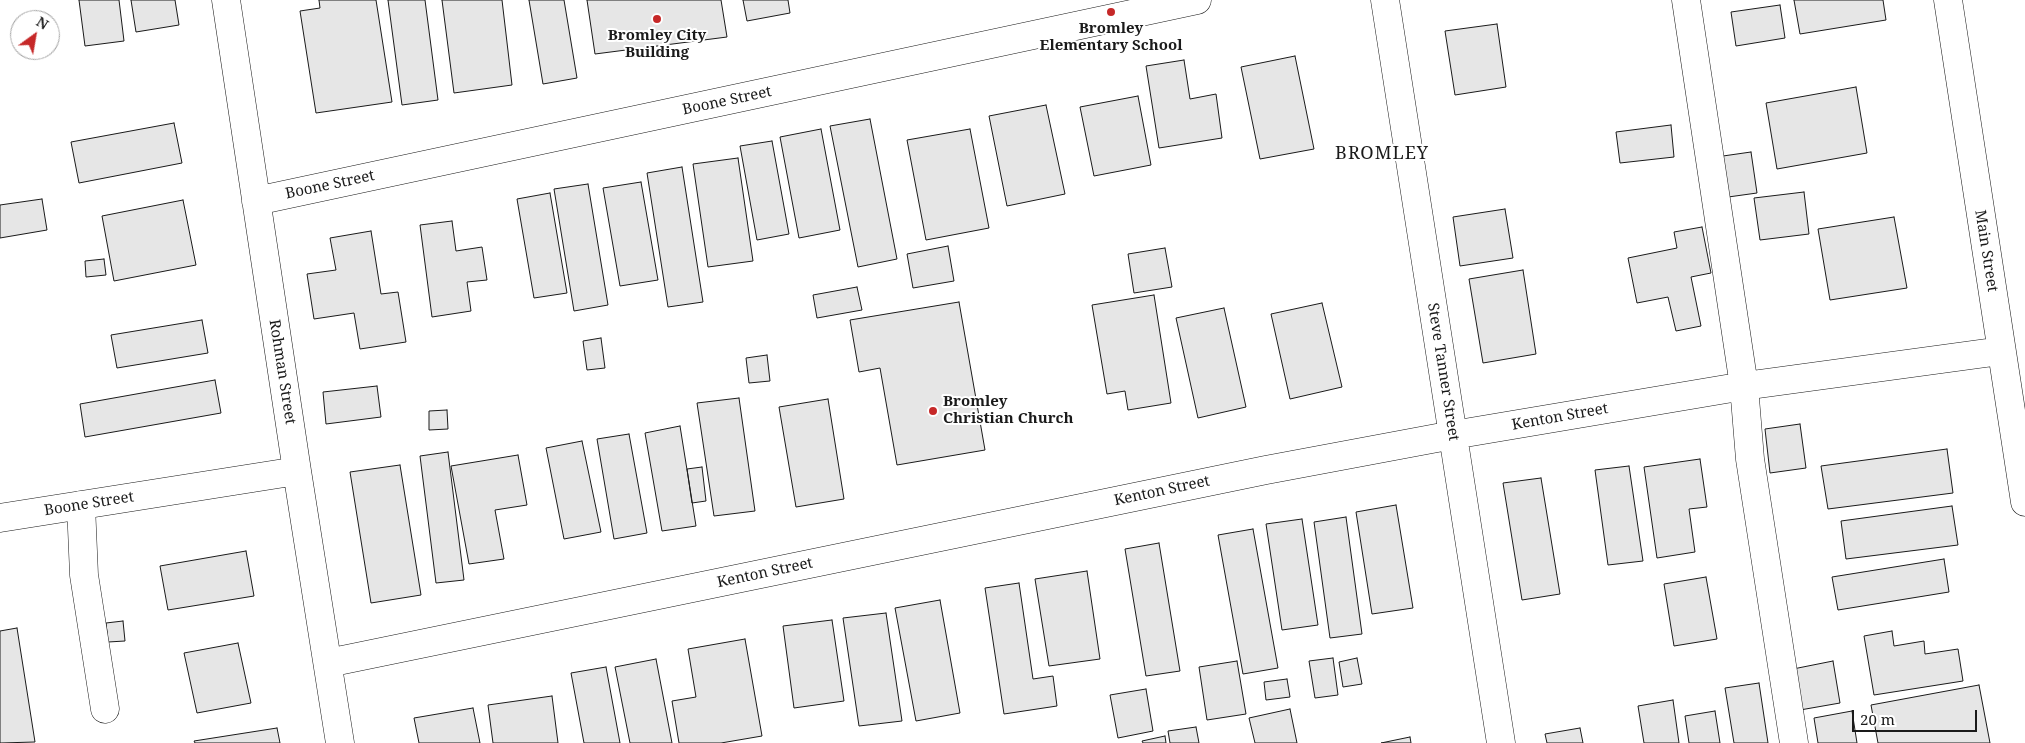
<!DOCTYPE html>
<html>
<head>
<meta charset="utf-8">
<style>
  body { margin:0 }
  #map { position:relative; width:2025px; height:743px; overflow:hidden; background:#fff; font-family:"Noto Serif",serif }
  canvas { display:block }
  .north { position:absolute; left:10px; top:10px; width:50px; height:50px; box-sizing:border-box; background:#fff; border:1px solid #a3a3a3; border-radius:50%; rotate:32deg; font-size:14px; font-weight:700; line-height:20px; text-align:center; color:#1a1a1a }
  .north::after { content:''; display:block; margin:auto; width:18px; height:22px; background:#c62828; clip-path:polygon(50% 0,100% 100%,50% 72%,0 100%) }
  .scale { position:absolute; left:1852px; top:710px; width:125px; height:22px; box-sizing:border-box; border:2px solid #1a1a1a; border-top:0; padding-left:6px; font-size:15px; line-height:18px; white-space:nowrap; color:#1a1a1a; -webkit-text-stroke:4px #fff; paint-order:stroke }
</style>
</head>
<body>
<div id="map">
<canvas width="2025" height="743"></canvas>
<div class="north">N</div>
<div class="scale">20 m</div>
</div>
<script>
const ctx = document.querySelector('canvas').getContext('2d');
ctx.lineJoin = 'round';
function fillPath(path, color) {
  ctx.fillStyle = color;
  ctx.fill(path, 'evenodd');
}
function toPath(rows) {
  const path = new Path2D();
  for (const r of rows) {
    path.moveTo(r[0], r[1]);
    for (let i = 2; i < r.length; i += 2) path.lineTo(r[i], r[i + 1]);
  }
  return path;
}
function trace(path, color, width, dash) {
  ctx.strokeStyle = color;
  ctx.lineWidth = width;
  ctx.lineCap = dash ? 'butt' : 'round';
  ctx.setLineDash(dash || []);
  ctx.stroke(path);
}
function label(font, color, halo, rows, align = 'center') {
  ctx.font = font + ' "Noto Serif",serif';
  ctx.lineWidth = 4;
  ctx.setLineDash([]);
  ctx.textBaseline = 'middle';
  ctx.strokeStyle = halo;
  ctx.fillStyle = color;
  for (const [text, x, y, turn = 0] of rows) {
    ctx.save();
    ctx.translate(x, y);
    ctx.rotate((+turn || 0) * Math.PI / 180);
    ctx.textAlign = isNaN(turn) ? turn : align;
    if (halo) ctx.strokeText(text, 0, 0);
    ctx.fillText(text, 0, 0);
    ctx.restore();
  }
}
const building = toPath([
  [79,0,119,0,124,41,85,46,79,0],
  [131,0,175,0,179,25,136,32,131,0],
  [319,0,376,0,392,102,316,113,300,11,320,8,319,0],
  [388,0,425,0,438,100,402,105,388,0],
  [442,0,502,0,512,85,454,93,442,0],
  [529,0,564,0,577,78,543,84,529,0],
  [587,0,721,0,727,37,595,54,587,0],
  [743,0,788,0,790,13,747,21,743,0],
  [1794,0,1883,0,1886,20,1800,34,1794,0],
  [1780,5,1785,38,1736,46,1731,12,1780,5],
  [1497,24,1506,87,1455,95,1445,31,1497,24],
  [1295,56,1314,149,1260,159,1241,67,1295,56],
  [1184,60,1190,99,1216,94,1222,138,1159,148,1146,66,1184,60],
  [1856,87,1867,153,1777,169,1766,103,1856,87],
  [1138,96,1151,165,1094,176,1080,107,1138,96],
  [1046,105,1065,194,1007,206,989,116,1046,105],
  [870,119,897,259,858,267,830,126,870,119],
  [174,123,182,163,79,183,71,142,174,123],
  [1671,125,1674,157,1620,163,1616,132,1671,125],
  [821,129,840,230,799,238,780,137,821,129],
  [970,129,989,228,926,240,907,140,970,129],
  [772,141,789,234,757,240,740,146,772,141],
  [1751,152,1757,193,1721,198,1716,157,1751,152],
  [738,158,753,261,708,267,693,164,738,158],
  [682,167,703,302,668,307,647,173,682,167],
  [641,182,658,280,620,286,603,188,641,182],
  [588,184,608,305,574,311,554,189,588,184],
  [1804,192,1809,234,1760,240,1754,198,1804,192],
  [550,193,567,293,534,298,517,199,550,193],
  [42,199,47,230,0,238,0,205,42,199],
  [183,200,196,265,114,281,102,216,183,200],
  [1505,209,1513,258,1460,266,1453,217,1505,209],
  [1894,217,1907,288,1830,300,1818,229,1894,217],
  [452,221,456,251,482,247,487,280,467,282,471,311,432,317,420,225,452,221],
  [1702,227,1711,273,1691,277,1701,326,1676,331,1668,297,1637,303,1628,258,1677,248,1674,232,1702,227],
  [371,231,381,294,398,292,406,342,360,349,354,313,314,319,307,274,336,270,330,238,371,231],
  [948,246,954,281,913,288,907,254,948,246],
  [1165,248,1172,287,1134,293,1128,254,1165,248],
  [104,259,106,275,86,277,85,261,104,259],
  [1523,270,1536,354,1483,363,1469,279,1523,270],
  [857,287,862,310,817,318,813,295,857,287],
  [1154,295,1171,403,1128,410,1125,391,1107,394,1092,305,1154,295],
  [959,302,985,450,897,465,880,368,859,372,850,320,959,302],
  [1322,303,1342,387,1290,399,1271,314,1322,303],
  [1224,308,1246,407,1198,418,1176,318,1224,308],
  [202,320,208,353,117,368,111,335,202,320],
  [601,338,605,368,587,370,583,341,601,338],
  [767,355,770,381,749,383,746,358,767,355],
  [215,380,221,413,85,437,80,404,215,380],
  [377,386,381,417,326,424,323,392,377,386],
  [739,398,755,511,714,516,697,403,739,398],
  [828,399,844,499,796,507,779,407,828,399],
  [447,410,448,429,429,430,429,411,447,410],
  [1800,424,1806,468,1770,473,1765,429,1800,424],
  [680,426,696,526,662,531,645,433,680,426],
  [629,434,647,533,614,539,597,439,629,434],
  [582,441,601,532,564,539,546,448,582,441],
  [1947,449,1953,493,1828,509,1821,466,1947,449],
  [448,452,464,580,436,583,420,456,448,452],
  [518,455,527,505,495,510,504,559,469,564,451,466,518,455],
  [1700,459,1707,507,1689,509,1695,552,1657,558,1644,467,1700,459],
  [400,465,421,595,371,603,350,472,400,465],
  [1629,466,1643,561,1608,565,1595,470,1629,466],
  [702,467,706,501,692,503,687,469,702,467],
  [1541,478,1560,594,1522,600,1503,483,1541,478],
  [1396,505,1413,608,1372,614,1356,512,1396,505],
  [1952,506,1958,545,1846,559,1841,521,1952,506],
  [1346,517,1362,634,1330,638,1314,522,1346,517],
  [1302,519,1318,625,1282,630,1266,524,1302,519],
  [1253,529,1278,668,1243,674,1218,535,1253,529],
  [1159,543,1180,671,1146,676,1125,549,1159,543],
  [246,551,254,596,168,610,160,566,246,551],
  [1944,559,1949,592,1838,610,1832,577,1944,559],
  [1087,571,1100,659,1049,666,1035,579,1087,571],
  [1706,577,1717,639,1674,646,1664,584,1706,577],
  [1019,583,1033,679,1053,676,1057,706,1004,714,985,588,1019,583],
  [940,600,960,713,916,721,895,608,940,600],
  [886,613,902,721,859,726,843,618,886,613],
  [832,620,844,701,794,708,783,626,832,620],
  [123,621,125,641,108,642,106,623,123,621],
  [17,628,35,742,0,743,0,631,17,628],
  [1892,631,1894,646,1924,641,1925,654,1958,649,1963,681,1874,695,1864,636,1892,631],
  [745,639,762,736,721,743,679,743,672,701,696,697,688,649,745,639],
  [238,643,251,703,197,713,184,653,238,643],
  [1333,658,1338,695,1315,698,1309,661,1333,658],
  [1357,658,1362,684,1343,687,1339,662,1357,658],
  [656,659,672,743,630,743,615,667,656,659],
  [1237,661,1246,714,1207,720,1199,667,1237,661],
  [1833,661,1840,703,1800,710,1793,669,1833,661],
  [606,667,620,743,584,743,571,673,606,667],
  [1287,679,1290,697,1266,700,1264,682,1287,679],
  [1759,683,1768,743,1734,743,1725,688,1759,683],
  [1979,685,1990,743,1878,743,1871,705,1979,685],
  [1146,689,1153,731,1118,738,1110,695,1146,689],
  [552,696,558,743,493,743,488,705,552,696],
  [1673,700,1679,743,1644,743,1638,706,1673,700],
  [473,708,480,743,419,743,414,718,473,708],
  [1290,709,1297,743,1255,743,1249,718,1290,709],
  [1715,711,1720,743,1689,743,1685,716,1715,711],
  [1852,711,1857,743,1818,743,1814,718,1852,711],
  [1196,727,1199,743,1170,743,1168,731,1196,727],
  [277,728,280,743,195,743,194,741,277,728],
  [1580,728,1583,743,1547,743,1545,734,1580,728],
  [1165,736,1166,743,1143,743,1142,741,1165,736],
  [1410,737,1411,743,1381,743,1410,737]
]);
const minor = toPath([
  [226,0,297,471,340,743],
  [1385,0,1501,743],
  [1686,0,1744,386,1750,459,1794,743],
  [1948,0,2025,502],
  [256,201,1197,0],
  [81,505,84,575,105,709],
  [0,518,297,471],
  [328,663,1266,470,1453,435,1744,386,2001,351]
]);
const markers = [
  [1111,12,5,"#c62828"],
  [657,19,5,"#c62828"],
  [933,411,5,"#c62828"]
];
const poiNames = [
  ["Bromley",1111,29],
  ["Elementary School",1111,46],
  ["Bromley City",657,36],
  ["Building",657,53],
  ["Bromley",943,402,"left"],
  ["Christian Church",943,419,"left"]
];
const streetNames = [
  ["Boone Street",727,101,-12],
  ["Boone Street",330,185,-12],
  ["Main Street",1986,251,81],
  ["Rohman Street",282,372,81],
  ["Steve Tanner Street",1443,372,81],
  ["Kenton Street",1560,417,-10],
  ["Kenton Street",1162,491,-12],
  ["Boone Street",89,504,-9],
  ["Kenton Street",765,573,-12]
];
const quarterNames = [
  ["BROMLEY",1382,154]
];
fillPath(building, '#e6e6e6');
trace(building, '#1a1a1a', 1);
trace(minor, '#1a1a1a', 29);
trace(minor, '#fff', 28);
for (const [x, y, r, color] of markers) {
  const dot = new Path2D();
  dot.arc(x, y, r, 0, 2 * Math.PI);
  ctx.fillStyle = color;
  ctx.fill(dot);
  trace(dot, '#fff', 2);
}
label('bold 15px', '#1a1a1a', '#fff', poiNames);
label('15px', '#1a1a1a', '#fff', streetNames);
ctx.letterSpacing = '1px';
label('18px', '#1a1a1a', '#fff', quarterNames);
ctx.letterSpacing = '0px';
</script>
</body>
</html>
